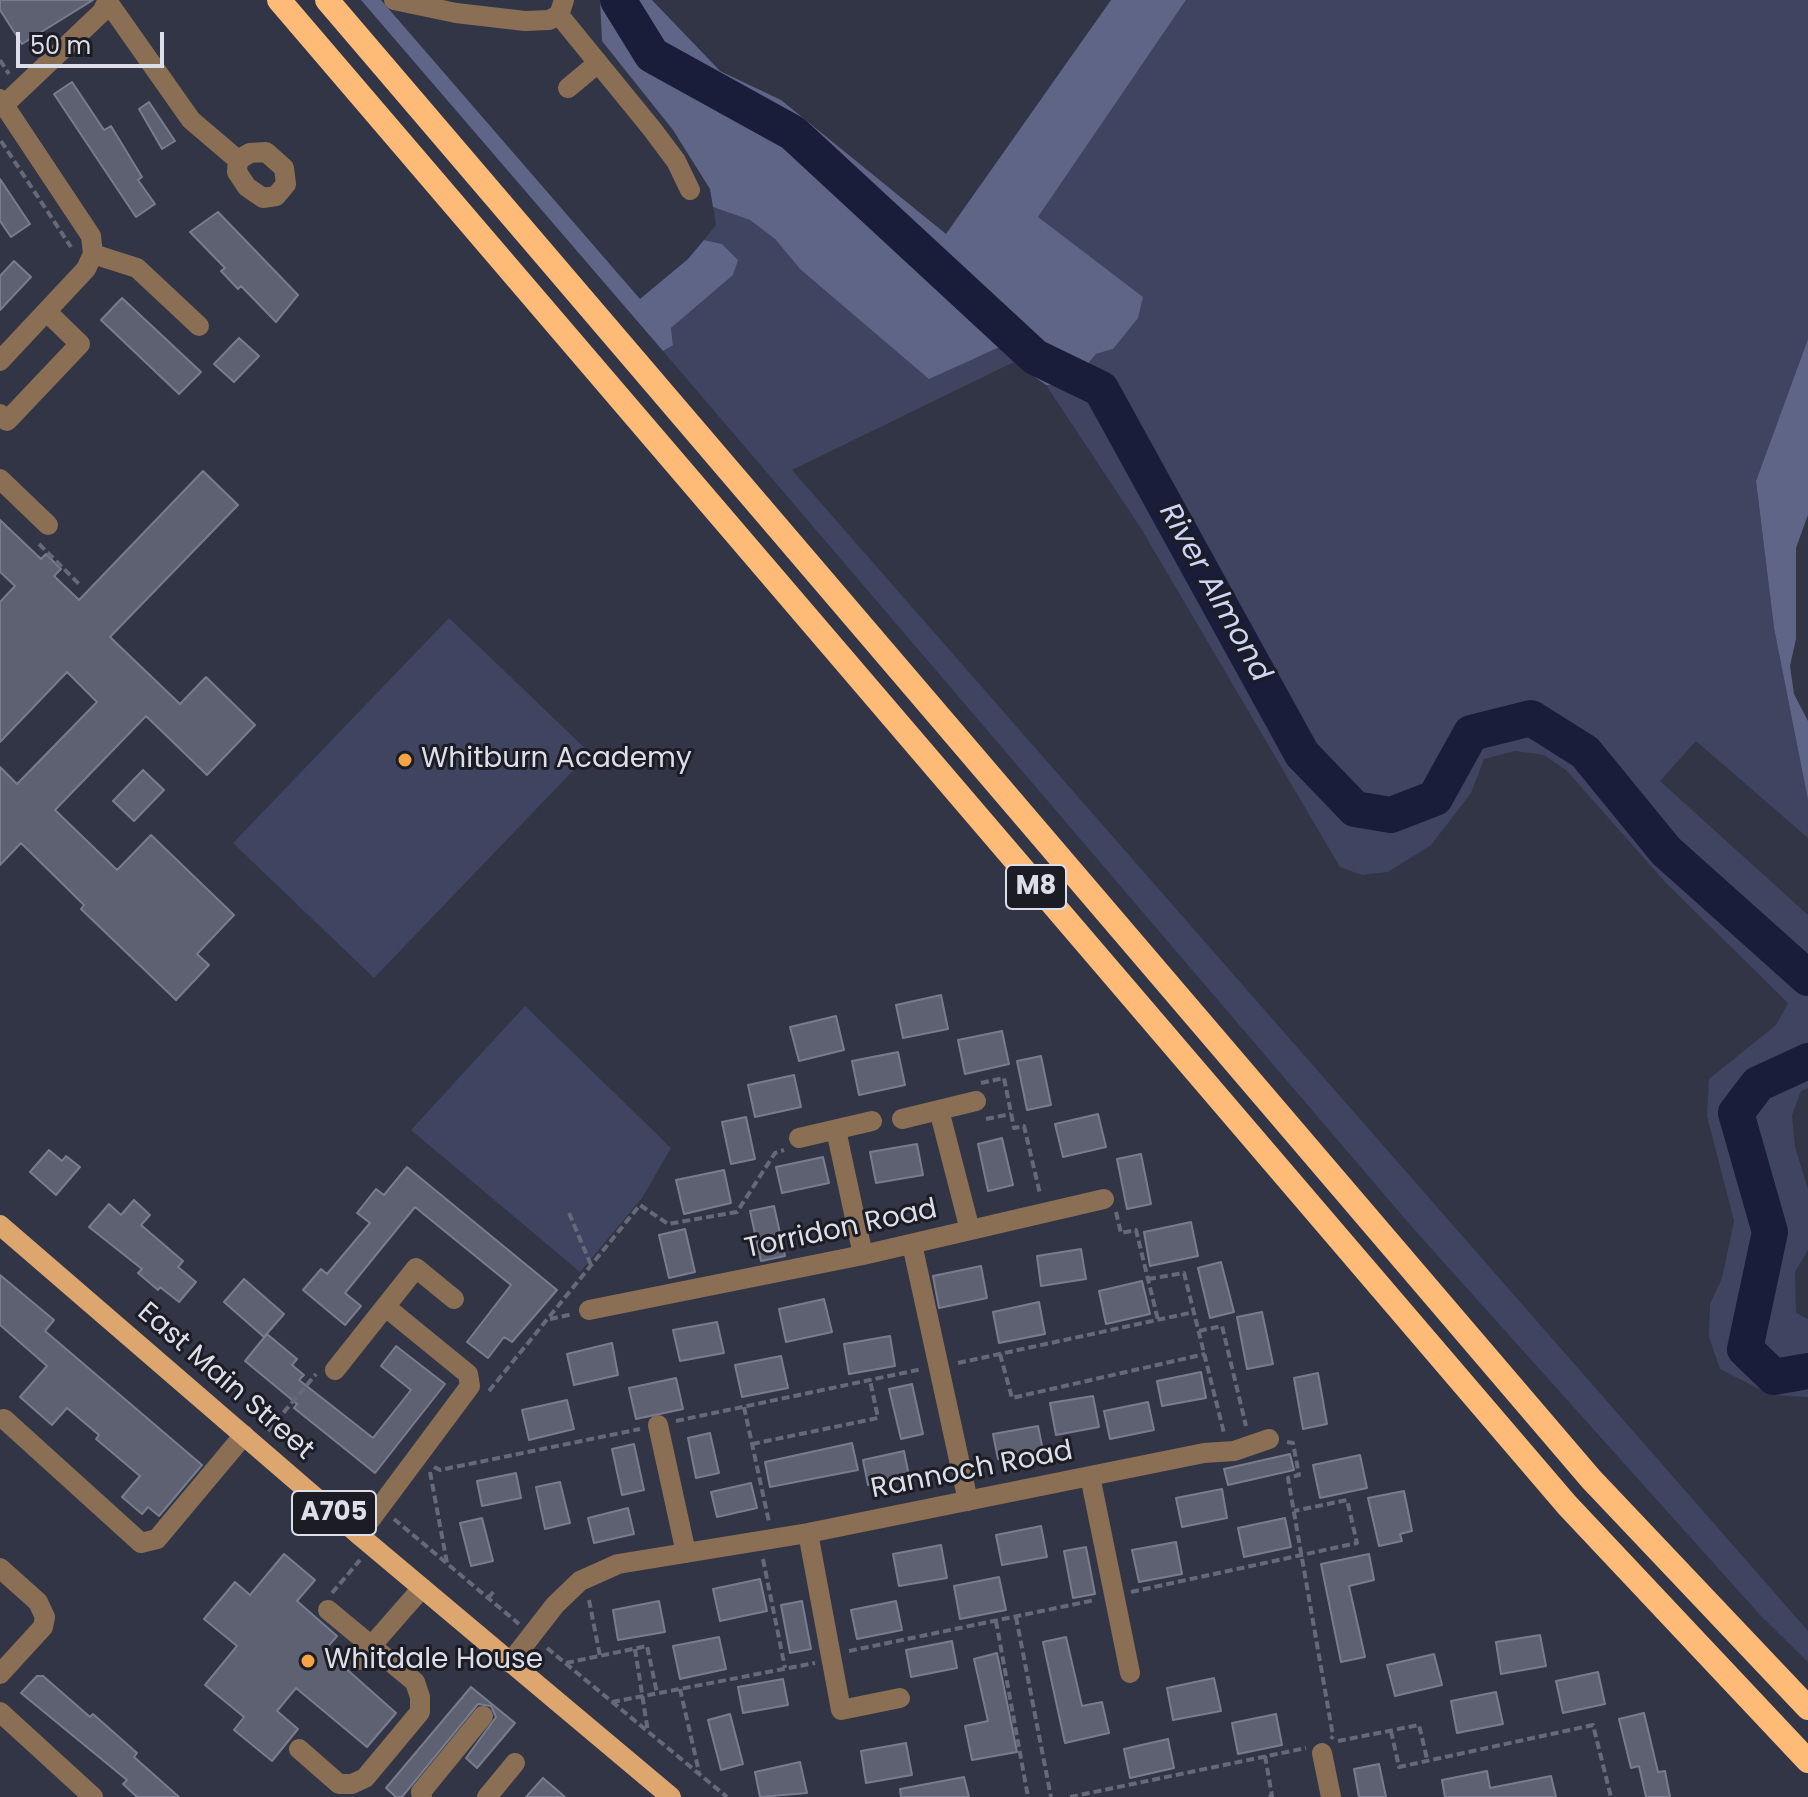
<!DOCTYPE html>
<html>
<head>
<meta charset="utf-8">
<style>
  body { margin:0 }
  #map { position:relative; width:1808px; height:1797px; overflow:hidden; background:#323545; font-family:Poppins,sans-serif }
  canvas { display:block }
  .scale { position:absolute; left:16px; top:32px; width:148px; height:36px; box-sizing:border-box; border:4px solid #dcdee8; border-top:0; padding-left:10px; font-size:24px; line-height:28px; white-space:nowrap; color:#dcdee8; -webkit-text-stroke:6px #1c1d24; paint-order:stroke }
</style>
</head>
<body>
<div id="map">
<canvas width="1808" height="1797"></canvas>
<div class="scale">50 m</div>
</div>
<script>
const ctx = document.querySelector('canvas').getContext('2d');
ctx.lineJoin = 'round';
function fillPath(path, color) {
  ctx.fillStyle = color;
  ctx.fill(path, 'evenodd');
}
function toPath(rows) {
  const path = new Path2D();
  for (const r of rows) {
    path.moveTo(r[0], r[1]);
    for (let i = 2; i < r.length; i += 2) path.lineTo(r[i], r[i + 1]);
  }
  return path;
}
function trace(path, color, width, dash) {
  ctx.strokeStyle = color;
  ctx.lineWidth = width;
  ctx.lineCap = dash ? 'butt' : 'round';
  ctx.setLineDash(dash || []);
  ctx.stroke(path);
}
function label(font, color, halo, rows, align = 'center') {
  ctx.font = font + ' Poppins,sans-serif';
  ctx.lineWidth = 6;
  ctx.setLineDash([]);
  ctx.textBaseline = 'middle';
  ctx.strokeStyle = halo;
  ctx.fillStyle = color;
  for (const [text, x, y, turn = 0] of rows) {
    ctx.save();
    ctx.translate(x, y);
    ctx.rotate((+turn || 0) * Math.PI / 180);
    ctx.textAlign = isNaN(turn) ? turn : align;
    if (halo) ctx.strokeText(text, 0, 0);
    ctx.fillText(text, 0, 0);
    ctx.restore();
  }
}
const green = toPath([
  [1186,0,1808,0,1808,339,1756,481,1774,628,1808,800,1808,838,1696,741,1660,781,1808,915,1808,1088,1801,1091,1792,1115,1795,1147,1808,1189,1808,1250,1795,1272,1796,1313,1808,1319,1808,1397,1771,1395,1720,1369,1709,1337,1710,1304,1722,1278,1734,1221,1707,1116,1709,1079,1776,1025,1788,1003,1666,883,1567,771,1544,755,1515,751,1484,759,1471,793,1431,845,1388,872,1362,875,1340,867,1142,530,1046,385,1071,384,1096,354,1113,349,1038,217],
  [713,207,750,220,775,239,800,269,1004,345,1014,362,792,470,1808,1631,1808,1662,1761,1616,1412,1227,663,351,673,344,671,328,733,275,737,260,722,244,704,240,716,225],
  [449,618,590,753,374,978,233,843],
  [525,1006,671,1148,642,1198,580,1272,411,1130]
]);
const forest = toPath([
  [361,0,381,0,640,299,688,259,704,240,722,244,738,260,733,275,671,328,673,345,663,351],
  [600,0,652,0,720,71,781,100,946,234,1111,0,1186,0,1038,217,1143,297,1138,318,1113,349,1096,354,1071,384,1046,385,1014,362,1004,345,929,379,800,269,775,239,750,220,713,207,710,189,673,130,602,41],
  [1808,339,1808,515,1796,548,1796,639,1790,666,1794,694,1808,721,1808,800,1774,628,1756,481]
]);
const river = toPath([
  [618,0,652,55,793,133,1035,357,1101,389,1302,754,1355,809,1391,815,1435,798,1471,733,1531,718,1585,752,1666,851,1808,978],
  [1808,1061,1758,1084,1736,1113,1770,1232,1745,1349,1774,1377,1808,1371]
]);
const building = toPath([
  [0,0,93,0,22,44,0,10,0,0],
  [72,82,104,130,111,126,142,177,138,180,155,204,136,217,54,94,72,82],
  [149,102,175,141,162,149,139,109,149,102],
  [0,179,30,224,11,237,0,221,0,179],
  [218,212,298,295,276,322,241,286,238,289,221,271,225,268,190,232,218,212],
  [14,261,31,277,0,310,0,276,14,261],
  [122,298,201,372,179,394,101,320,122,298],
  [239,338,259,356,234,382,214,364,239,338],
  [203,471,238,505,110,637,180,704,206,677,255,725,207,775,146,716,55,810,117,870,151,835,234,915,197,954,209,965,176,1000,81,909,84,905,21,843,0,865,0,767,17,784,97,702,67,672,0,742,0,602,15,586,0,572,0,520,41,559,46,554,61,569,54,576,79,600,203,471],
  [143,770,164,790,134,821,113,801,143,770],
  [941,995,948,1029,903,1038,896,1005,941,995],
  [836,1016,844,1050,799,1061,790,1027,836,1016],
  [1002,1031,1009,1064,965,1074,958,1040,1002,1031],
  [898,1052,905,1085,859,1095,852,1061,898,1052],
  [1041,1056,1051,1105,1027,1110,1017,1061,1041,1056],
  [794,1075,801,1107,755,1117,748,1085,794,1075],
  [1098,1114,1106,1147,1063,1157,1055,1124,1098,1114],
  [746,1117,755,1159,731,1164,722,1122,746,1117],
  [1002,1138,1013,1185,988,1191,978,1144,1002,1138],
  [917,1144,923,1175,876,1183,870,1152,917,1144],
  [49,1150,62,1161,66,1156,80,1167,56,1195,30,1172,49,1150],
  [1141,1154,1151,1204,1127,1209,1117,1159,1141,1154],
  [823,1157,829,1183,782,1193,776,1167,823,1157],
  [407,1167,557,1290,512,1342,504,1337,488,1358,467,1342,511,1285,415,1207,345,1293,361,1306,345,1325,303,1290,321,1269,327,1274,370,1223,357,1213,376,1189,384,1195,407,1167],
  [724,1170,731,1203,684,1214,676,1180,724,1170],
  [134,1200,150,1215,141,1225,183,1261,178,1267,196,1282,179,1302,160,1287,158,1290,138,1273,142,1269,89,1227,109,1204,121,1215,134,1200],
  [774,1206,785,1256,761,1261,750,1211,774,1206],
  [1191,1222,1198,1256,1150,1266,1144,1232,1191,1222],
  [685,1229,695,1272,669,1278,659,1235,685,1229],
  [1081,1249,1086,1279,1041,1286,1037,1256,1081,1249],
  [1221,1262,1234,1312,1210,1318,1198,1268,1221,1262],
  [981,1266,987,1298,939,1308,933,1276,981,1266],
  [0,1275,54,1320,45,1331,202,1465,159,1516,148,1507,142,1514,122,1497,140,1476,96,1439,99,1435,67,1408,52,1425,20,1397,47,1366,0,1325,0,1275],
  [244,1279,284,1314,264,1337,224,1302,244,1279],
  [1142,1281,1150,1314,1106,1324,1099,1291,1142,1281],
  [824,1299,832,1332,786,1342,779,1309,824,1299],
  [1039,1302,1045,1334,999,1343,993,1312,1039,1302],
  [1262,1312,1273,1364,1247,1369,1237,1317,1262,1312],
  [717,1322,724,1353,680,1361,673,1330,717,1322],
  [267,1334,297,1359,292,1365,304,1375,299,1380,373,1438,411,1390,381,1366,396,1346,445,1384,375,1473,294,1408,297,1404,245,1361,267,1334],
  [890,1336,895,1366,849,1374,844,1344,890,1336],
  [612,1343,618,1375,574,1385,567,1354,612,1343],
  [781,1356,788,1388,742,1397,735,1365,781,1356],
  [1201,1372,1206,1398,1162,1406,1157,1381,1201,1372],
  [1318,1373,1327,1424,1303,1429,1294,1378,1318,1373],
  [676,1378,683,1409,636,1419,629,1388,676,1378],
  [912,1384,923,1434,901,1439,889,1389,912,1384],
  [1093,1396,1099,1427,1056,1435,1050,1403,1093,1396],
  [567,1400,574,1429,529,1440,522,1410,567,1400],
  [1148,1402,1154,1430,1110,1439,1104,1411,1148,1402],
  [1038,1426,1043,1451,998,1459,993,1434,1038,1426],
  [710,1433,719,1473,696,1478,688,1438,710,1433],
  [852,1443,858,1470,770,1487,765,1462,852,1443],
  [634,1444,644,1490,622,1495,612,1449,634,1444],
  [904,1451,909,1476,868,1485,863,1460,904,1451],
  [1290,1454,1294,1470,1228,1485,1224,1469,1290,1454],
  [1360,1455,1367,1488,1320,1498,1313,1465,1360,1455],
  [516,1473,521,1498,482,1506,477,1481,516,1473],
  [560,1482,570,1523,545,1529,536,1487,560,1482],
  [751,1483,757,1508,717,1517,711,1492,751,1483],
  [1222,1489,1227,1518,1182,1527,1176,1498,1222,1489],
  [1404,1491,1412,1531,1400,1534,1402,1541,1379,1546,1368,1498,1404,1491],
  [628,1508,634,1534,594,1543,588,1518,628,1508],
  [482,1518,493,1561,471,1566,460,1523,482,1518],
  [1285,1518,1291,1547,1244,1557,1238,1528,1285,1518],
  [1041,1526,1047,1557,1002,1565,996,1535,1041,1526],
  [1176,1542,1182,1574,1139,1582,1132,1550,1176,1542],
  [941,1545,947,1578,899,1586,893,1554,941,1545],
  [1086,1547,1095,1594,1073,1598,1064,1551,1086,1547],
  [284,1554,315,1580,297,1601,337,1636,325,1650,396,1713,367,1747,296,1688,277,1711,298,1729,272,1761,234,1730,244,1717,205,1685,237,1646,204,1619,235,1582,250,1595,284,1554],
  [1369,1554,1374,1580,1349,1586,1365,1657,1341,1662,1321,1564,1369,1554],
  [999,1577,1006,1610,960,1619,954,1586,999,1577],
  [760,1579,767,1611,720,1621,713,1589,760,1579],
  [659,1601,665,1632,618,1640,613,1610,659,1601],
  [802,1601,811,1649,790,1653,781,1605,802,1601],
  [896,1601,902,1630,857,1639,851,1610,896,1601],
  [1540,1635,1546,1666,1501,1674,1496,1642,1540,1635],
  [719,1637,726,1669,680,1679,673,1646,719,1637],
  [1066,1637,1082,1706,1102,1702,1109,1733,1065,1743,1043,1642,1066,1637],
  [952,1641,957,1668,911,1677,906,1650,952,1641],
  [997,1653,1017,1752,972,1760,965,1726,988,1721,974,1659,997,1653],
  [1434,1654,1442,1685,1395,1696,1387,1665,1434,1654],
  [1598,1672,1605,1704,1563,1713,1556,1681,1598,1672],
  [37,1676,43,1676,90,1717,93,1714,137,1753,134,1757,179,1797,137,1797,123,1784,127,1780,21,1693,37,1676],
  [1214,1678,1221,1711,1173,1720,1167,1688,1214,1678],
  [783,1679,788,1705,743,1713,738,1687,783,1679],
  [471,1687,515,1723,477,1768,466,1758,496,1717,491,1706,478,1704,402,1797,396,1797,386,1788,471,1687],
  [1496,1692,1503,1724,1457,1733,1451,1701,1496,1692],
  [1644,1713,1658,1772,1665,1771,1670,1797,1646,1797,1639,1766,1631,1768,1619,1719,1644,1713],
  [730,1714,743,1764,721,1770,708,1720,730,1714],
  [1276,1714,1282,1745,1238,1754,1232,1723,1276,1714],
  [1168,1739,1174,1768,1130,1778,1124,1749,1168,1739],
  [906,1743,912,1775,866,1783,861,1751,906,1743],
  [800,1762,807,1793,760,1797,755,1772,800,1762],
  [1379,1764,1386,1797,1359,1797,1354,1769,1379,1764],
  [1487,1771,1490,1788,1551,1776,1556,1797,1445,1797,1442,1780,1487,1771],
  [964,1777,969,1797,901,1797,900,1789,964,1777],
  [543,1778,565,1797,526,1797,543,1778]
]);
const path = toPath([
  [0,60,9,74],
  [1,141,71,247],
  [39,544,81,586],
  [981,1083,1004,1078,1014,1128,1024,1126,1040,1194],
  [986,1119,1011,1114],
  [1116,1212,1121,1233,1136,1230,1158,1320],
  [569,1213,591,1265],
  [1148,1279,1184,1273,1224,1433],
  [550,1319,573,1314],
  [1199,1331,1222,1326,1246,1426],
  [1000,1354,1012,1398,1205,1354],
  [958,1363,1194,1312],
  [489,1391,640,1205,668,1224,737,1212,775,1153,784,1150],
  [744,1407,769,1522],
  [676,1421,922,1369],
  [268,1431,316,1374],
  [1287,1442,1293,1443,1299,1475,1288,1478,1333,1736,1331,1739],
  [752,1444,878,1418,870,1380],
  [434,1467,440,1470,640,1429],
  [430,1472,447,1563],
  [394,1519,519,1624],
  [763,1559,785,1668],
  [1131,1592,1357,1543,1347,1500,1294,1511],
  [332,1593,360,1560],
  [488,1598,495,1590],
  [589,1600,600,1656],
  [1016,1617,1051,1797],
  [996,1621,1028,1797],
  [547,1648,727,1797],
  [635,1649,648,1732],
  [849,1651,1095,1600],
  [566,1663,647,1646,657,1693],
  [680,1689,699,1772],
  [612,1702,815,1663],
  [1391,1731,1399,1767,1593,1725,1611,1797],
  [1338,1741,1419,1725,1427,1759],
  [1265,1756,1272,1796,1267,1797],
  [1070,1797,1306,1748]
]);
const minor = toPath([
  [394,0,456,13,525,21,549,20,559,15,564,0],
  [108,2,191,120,238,160,250,153,266,152,284,168,286,184,276,196,263,198,247,187,237,172,238,160],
  [559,15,652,129,676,161,690,190],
  [568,88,598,63],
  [0,99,91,236,93,254],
  [4,105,102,12,108,0],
  [93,254,137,268,199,326],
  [0,361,86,269,93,254],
  [0,414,7,421,80,344,47,312],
  [0,479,48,525],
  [939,1110,970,1230],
  [902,1119,976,1101],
  [836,1130,863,1255],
  [799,1138,872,1121],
  [912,1244,968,1501],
  [589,1310,863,1255,1104,1199],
  [335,1370,416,1268,454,1299],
  [4,1419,141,1543,157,1539,244,1435],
  [658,1425,686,1553],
  [1090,1476,1130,1673],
  [808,1533,841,1710,900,1698],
  [359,1535,470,1386,468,1374,387,1308],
  [0,1568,38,1602,45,1617,43,1627,0,1674],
  [359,1660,422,1588],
  [510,1663,555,1605,580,1581,618,1564,808,1533,1204,1453,1234,1451,1269,1439],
  [0,1712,93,1797],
  [299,1749,339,1784,352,1784,365,1778,420,1712,420,1697,415,1682,328,1610],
  [1322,1753,1331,1797],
  [422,1797,421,1792,483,1716],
  [487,1797,515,1763]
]);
const major = toPath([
  [0,1225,359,1535,671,1797]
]);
const highway = toPath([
  [279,0,1567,1505,1808,1761],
  [327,0,1591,1479,1808,1708]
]);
const markers = [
  [405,760,8,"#f5a345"],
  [308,1661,8,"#f5a345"]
];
const shields = [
  [1036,887,60],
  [334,1513,84]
];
const shieldNames = [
  ["M8",1036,887],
  ["A705",334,1513]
];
const poiNames = [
  ["Whitburn Academy",421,760],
  ["Whitdale House",324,1661]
];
const streetNames = [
  ["Torridon Road",841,1230,-12],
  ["East Main Street",225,1382,41],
  ["Rannoch Road",972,1471,-11]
];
const waterNames = [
  ["River Almond",1214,593,61]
];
fillPath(green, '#3f4461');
fillPath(forest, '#5e6587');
trace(river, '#191d39', 36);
fillPath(building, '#5e6172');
trace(building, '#787c8e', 2);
trace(path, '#666977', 4, [8, 4]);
trace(minor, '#8a6f55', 20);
trace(major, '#dda66e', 20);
trace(highway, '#fdbb77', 24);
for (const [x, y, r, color] of markers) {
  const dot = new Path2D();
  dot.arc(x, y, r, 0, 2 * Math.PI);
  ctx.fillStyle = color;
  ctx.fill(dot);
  trace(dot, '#1c1d24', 3);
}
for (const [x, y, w] of shields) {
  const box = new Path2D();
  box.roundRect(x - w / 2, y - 22, w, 44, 6);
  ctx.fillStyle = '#1c1d24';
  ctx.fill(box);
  trace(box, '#dcdee8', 2);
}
label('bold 26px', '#dcdee8', null, shieldNames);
label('28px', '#dcdee8', '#1c1d24', poiNames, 'left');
label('28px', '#dcdee8', '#1c1d24', streetNames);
label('italic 30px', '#cdd5f9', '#1c1d24', waterNames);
</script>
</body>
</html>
